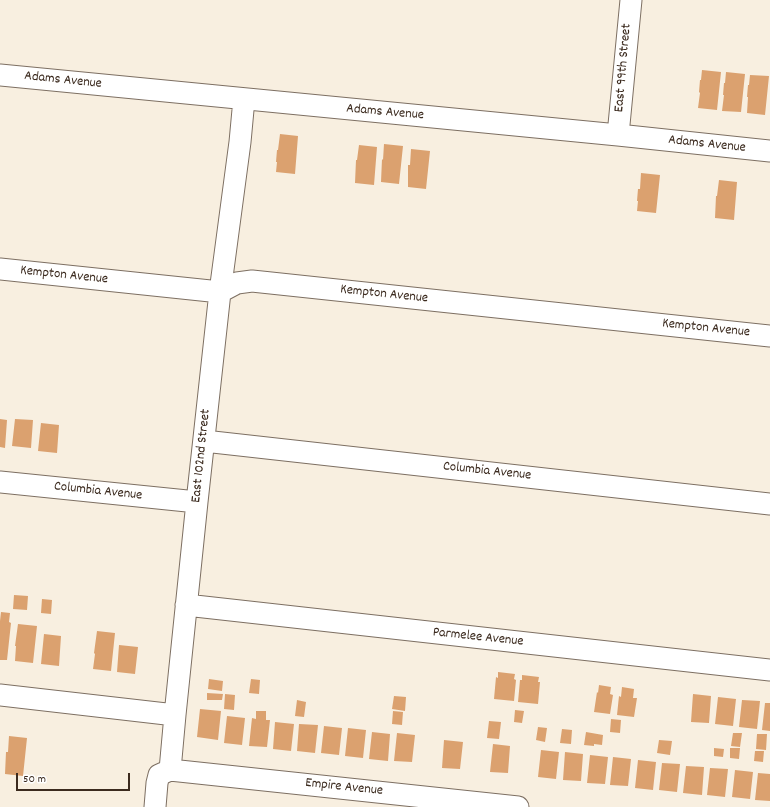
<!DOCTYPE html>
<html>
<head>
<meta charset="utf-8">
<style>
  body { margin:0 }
  #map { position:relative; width:770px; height:807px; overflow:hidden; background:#f8efe0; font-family:Dekko,sans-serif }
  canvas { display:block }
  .scale { position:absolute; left:16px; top:773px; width:114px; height:18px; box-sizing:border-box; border:2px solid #3b2a1e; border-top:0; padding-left:5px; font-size:12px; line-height:14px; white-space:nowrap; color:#3b2a1e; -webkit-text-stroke:3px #fff; paint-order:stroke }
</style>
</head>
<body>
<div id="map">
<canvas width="770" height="807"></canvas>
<div class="scale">50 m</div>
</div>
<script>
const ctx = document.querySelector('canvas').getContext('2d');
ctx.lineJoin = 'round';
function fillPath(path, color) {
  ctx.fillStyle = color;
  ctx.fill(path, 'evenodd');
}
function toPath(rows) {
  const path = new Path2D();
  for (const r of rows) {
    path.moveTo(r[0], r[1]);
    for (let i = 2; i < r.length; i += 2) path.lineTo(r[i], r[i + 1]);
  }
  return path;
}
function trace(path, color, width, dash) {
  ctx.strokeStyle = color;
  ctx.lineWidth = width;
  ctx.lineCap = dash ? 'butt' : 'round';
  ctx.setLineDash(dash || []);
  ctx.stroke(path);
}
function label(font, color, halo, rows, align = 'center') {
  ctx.font = font + ' Dekko,sans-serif';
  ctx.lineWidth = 4;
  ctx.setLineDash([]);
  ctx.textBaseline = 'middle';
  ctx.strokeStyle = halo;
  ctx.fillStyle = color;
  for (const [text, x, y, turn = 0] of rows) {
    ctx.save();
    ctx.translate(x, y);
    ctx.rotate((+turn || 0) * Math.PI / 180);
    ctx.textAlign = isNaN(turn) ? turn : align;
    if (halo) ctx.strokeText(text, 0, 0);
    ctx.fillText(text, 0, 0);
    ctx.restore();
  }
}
const building = toPath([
  [702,70,721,72,717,110,698,108,700,93,699,92,700,80,701,80],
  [726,72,745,74,741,112,722,111,724,95,723,95,724,83,725,83],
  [750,75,769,76,765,115,747,113,748,97,747,97,748,85,749,85],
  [280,134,298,136,295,174,276,172,277,162,276,162,277,150,278,150],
  [384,144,403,146,399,184,381,182,382,159,383,160],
  [359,145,377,147,374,185,355,183,356,160,357,160],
  [411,149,430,151,426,189,408,187,408,165,410,165],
  [641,173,660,175,656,213,637,211,638,201,637,201,638,189,640,189],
  [719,180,737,182,734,220,715,218,716,196,717,196],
  [0,419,7,420,5,448,0,447],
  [15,419,33,420,31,448,12,446],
  [41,423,59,425,57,453,38,451],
  [14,595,28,596,27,610,13,609],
  [42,599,52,600,51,614,41,613],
  [1,612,10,613,9,622,11,623,7,660,0,660,0,621],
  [18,624,37,626,33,663,15,661,16,646,15,646],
  [97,631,115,633,111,671,93,669,95,654,94,653],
  [44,634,61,636,59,666,41,664],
  [119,645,138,647,135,674,117,672],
  [498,672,515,674,514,679,516,680,514,701,494,699,496,677,498,678],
  [522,675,539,677,538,682,540,682,538,704,518,702,520,680,522,680],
  [209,679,223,681,222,691,208,689],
  [251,679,260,680,259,694,249,693],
  [599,685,611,687,610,694,613,695,610,714,594,712,597,692,598,693],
  [622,687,634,689,633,698,637,698,634,717,617,715,619,696,621,697],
  [207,693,223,694,222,700,207,700],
  [225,694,235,695,234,710,224,709],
  [693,694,711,696,709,723,691,722],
  [394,696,406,697,405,711,392,709],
  [718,697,736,699,733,726,715,724],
  [297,700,306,702,304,717,295,716],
  [742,700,760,701,757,729,739,727],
  [765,703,770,703,770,731,762,730],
  [200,709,221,711,218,740,197,737],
  [515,710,524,711,522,723,514,722],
  [256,711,266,711,266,720,270,720,267,747,249,746,252,718,256,719],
  [393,711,403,712,402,725,392,724],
  [227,716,245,718,242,745,224,743],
  [611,719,621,720,620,733,610,732],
  [489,721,501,722,499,739,487,738],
  [275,722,294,724,291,751,273,749],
  [299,724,318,725,315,753,297,751],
  [324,726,342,728,339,755,321,753],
  [538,727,547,728,545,742,536,740],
  [348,728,366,730,363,758,345,756],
  [562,729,572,730,571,744,560,743],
  [372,732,390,734,388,761,369,759],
  [586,732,603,735,602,745,594,744,594,746,584,745],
  [397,733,415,735,412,762,394,761],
  [733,733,742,733,740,747,731,746],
  [757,734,767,734,766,750,756,749],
  [9,736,27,738,23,776,5,774,6,752,8,752],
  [444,740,463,742,460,769,442,768],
  [659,740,672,741,670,755,657,753],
  [493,744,510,746,508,773,490,772],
  [714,748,724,749,723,757,714,756],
  [730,748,740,748,739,759,730,758],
  [541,750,559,752,556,779,538,777],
  [755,751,764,751,763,762,754,761],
  [565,752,583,754,581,781,563,780],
  [590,755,608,757,605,784,587,783],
  [613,757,631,759,628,786,610,785],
  [638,760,656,762,653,790,635,788],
  [662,763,680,764,677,792,659,790],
  [686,766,704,767,702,795,683,793],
  [710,768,728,769,725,797,707,795],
  [735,770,753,772,750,799,732,797],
  [758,773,770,774,770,801,755,800]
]);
const minor = toPath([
  [0,75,618,135,770,151],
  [618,135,631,0],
  [0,269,220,292,237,283,252,281,770,336],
  [204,441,770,504],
  [0,482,197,502],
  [186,605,770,670],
  [0,695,175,715],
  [170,770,175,715,197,502,220,292,240,142,244,99],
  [170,770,518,807],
  [155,807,157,783,159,775,170,770]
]);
const streetNames = [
  ["East 99th Street",624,68,-85],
  ["Adams Avenue",63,81,6],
  ["Adams Avenue",385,113,5],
  ["Adams Avenue",707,145,6],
  ["Kempton Avenue",64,276,6],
  ["Kempton Avenue",384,295,6],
  ["Kempton Avenue",706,329,6],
  ["East 102nd Street",202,456,-84],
  ["Columbia Avenue",487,472,6],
  ["Columbia Avenue",98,492,6],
  ["Parmelee Avenue",478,638,6],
  ["Empire Avenue",344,788,6]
];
fillPath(building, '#dba16f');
trace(minor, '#7d6f62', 23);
trace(minor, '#fff', 21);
label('14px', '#3b2a1e', '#fff', streetNames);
</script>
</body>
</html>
